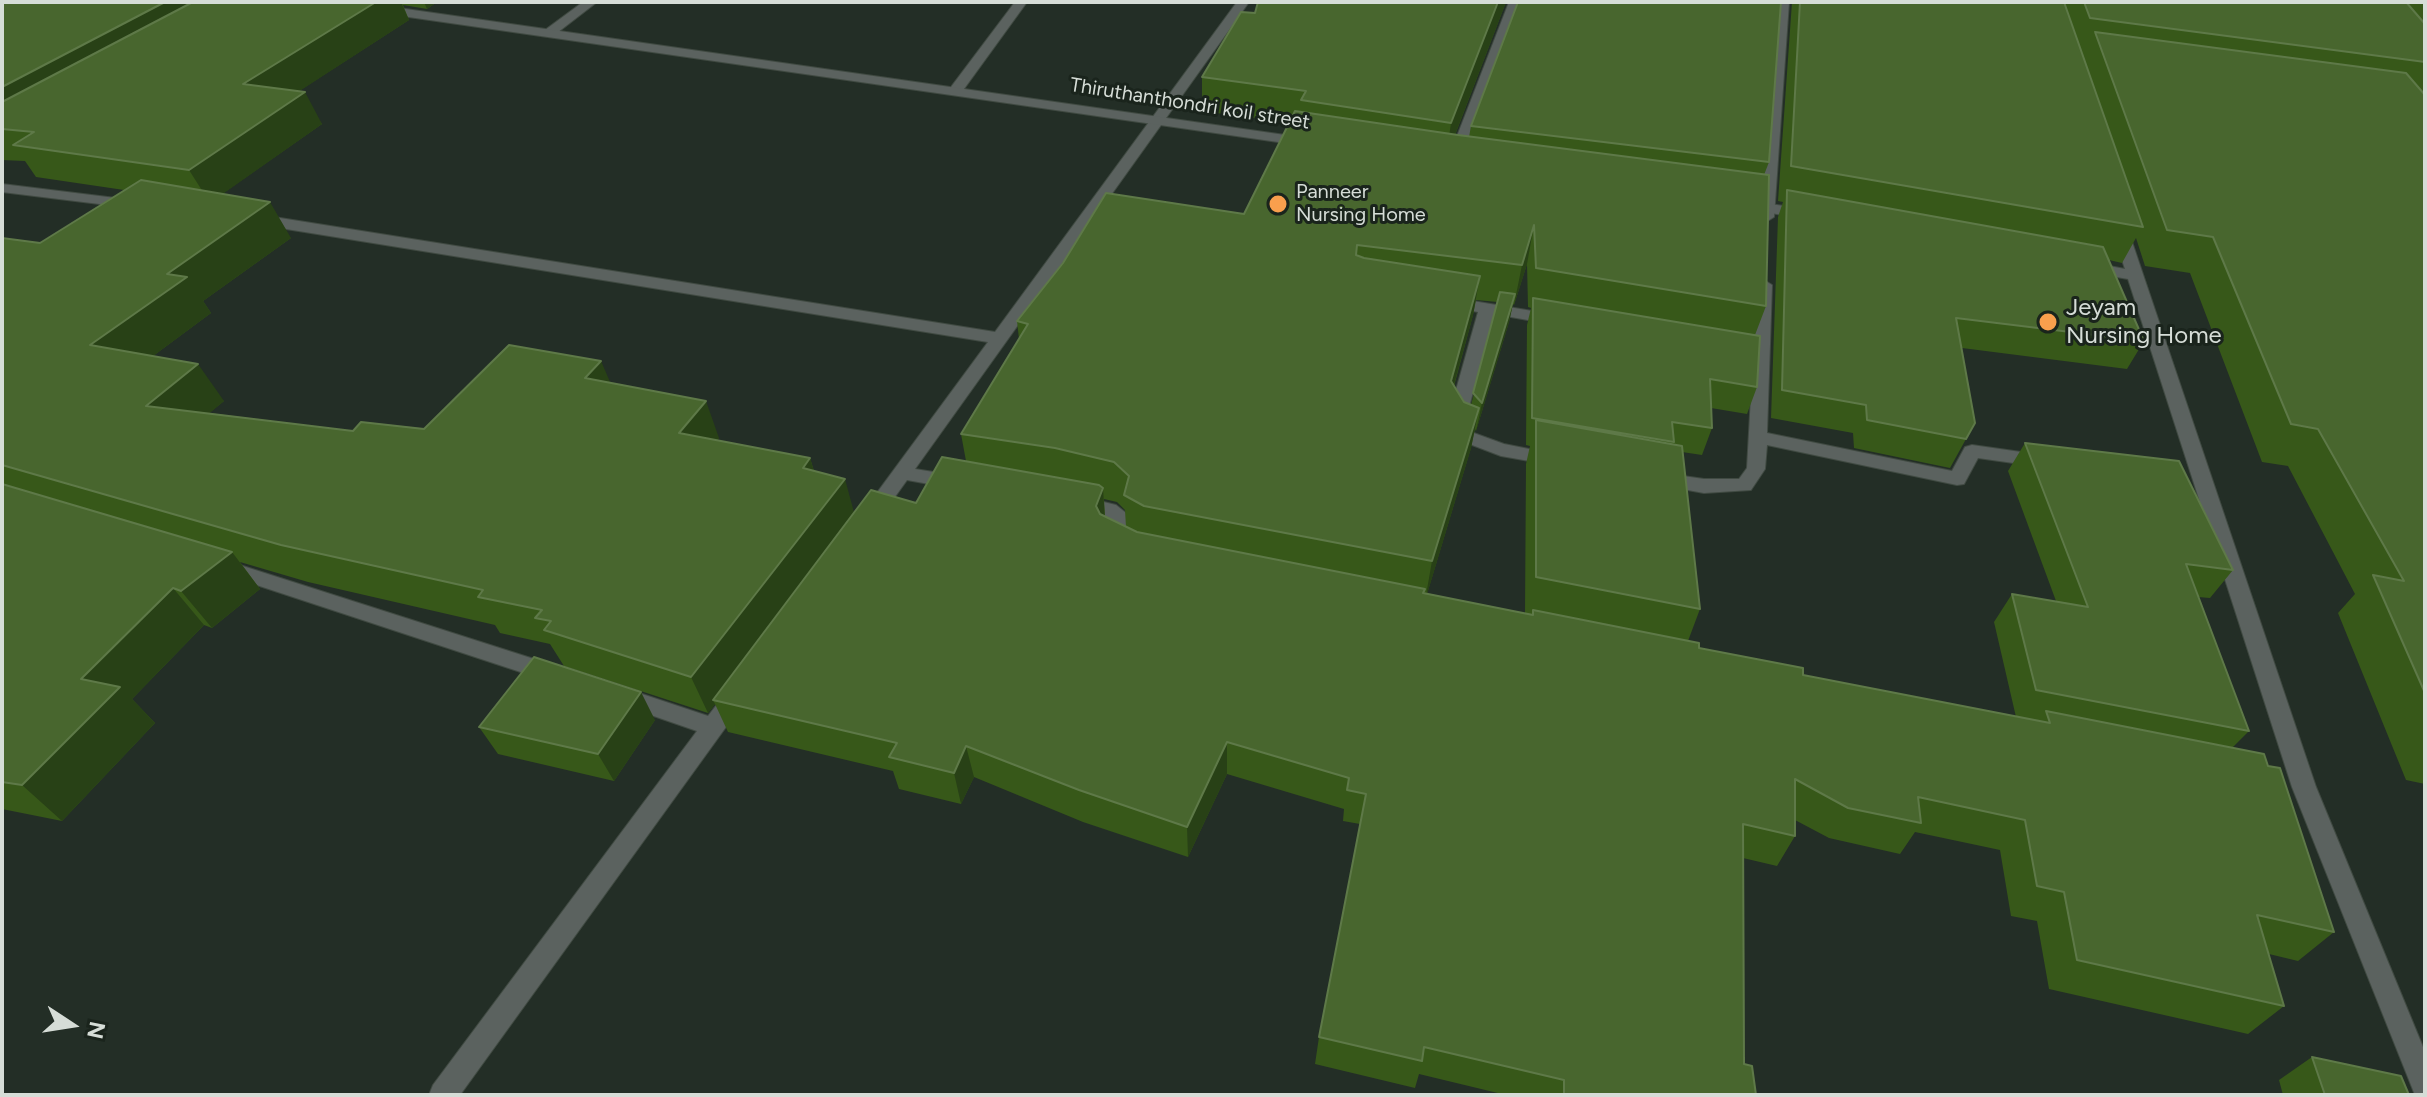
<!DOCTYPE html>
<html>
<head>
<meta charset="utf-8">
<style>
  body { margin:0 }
  #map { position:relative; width:2427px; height:1097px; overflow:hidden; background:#232e26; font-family:Figtree,sans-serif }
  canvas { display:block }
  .frame { position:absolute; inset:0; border:4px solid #d6ddd7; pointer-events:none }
  .north { position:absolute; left:32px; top:985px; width:80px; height:80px; -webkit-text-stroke:6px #1a241c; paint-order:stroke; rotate:102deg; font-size:22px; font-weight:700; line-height:32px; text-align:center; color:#d6ddd7 }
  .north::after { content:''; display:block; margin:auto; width:28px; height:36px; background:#d6ddd7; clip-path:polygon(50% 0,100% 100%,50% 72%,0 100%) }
</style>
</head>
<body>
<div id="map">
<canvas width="2427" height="1097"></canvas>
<div class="frame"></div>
<div class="north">N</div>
</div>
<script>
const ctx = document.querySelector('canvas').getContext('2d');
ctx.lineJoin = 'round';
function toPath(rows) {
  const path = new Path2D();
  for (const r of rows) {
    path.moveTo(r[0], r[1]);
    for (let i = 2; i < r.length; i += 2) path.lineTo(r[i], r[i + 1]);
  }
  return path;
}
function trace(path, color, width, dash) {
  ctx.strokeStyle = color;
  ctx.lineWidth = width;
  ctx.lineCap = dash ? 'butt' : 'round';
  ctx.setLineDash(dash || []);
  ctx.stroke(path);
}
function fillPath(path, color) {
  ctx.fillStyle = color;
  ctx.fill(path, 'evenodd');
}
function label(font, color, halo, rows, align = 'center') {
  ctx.font = font + ' Figtree,sans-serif';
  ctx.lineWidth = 6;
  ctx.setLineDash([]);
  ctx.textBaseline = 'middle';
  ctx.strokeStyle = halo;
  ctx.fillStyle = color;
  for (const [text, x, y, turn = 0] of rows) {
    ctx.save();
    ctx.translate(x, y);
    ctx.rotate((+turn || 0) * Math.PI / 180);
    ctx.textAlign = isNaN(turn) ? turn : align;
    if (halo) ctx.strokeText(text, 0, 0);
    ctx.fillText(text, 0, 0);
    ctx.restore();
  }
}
const minor = toPath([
  [583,2,597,2,553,36,545,36,545,30,583,2],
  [1015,2,1027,2,961,93,951,93,951,87,1015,2],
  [1237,2,1249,2,915,469,964,477,967,482,964,487,957,489,907,480,879,519,872,521,865,519,862,514,865,509,988,342,255,224,247,219,255,214,995,332,1237,2],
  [1509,2,1521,2,1461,162,1459,165,1449,165,1447,162,1509,2],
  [1777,2,1789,2,1774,217,1766,222,1758,217,1777,2],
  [2,184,132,200,139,204,132,208,2,192,2,184],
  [1764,280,1772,285,1767,433,1952,471,1965,447,1972,445,2042,455,2051,461,2049,465,2042,467,1978,458,1964,484,1957,485,1767,445,1765,469,1751,490,1704,493,1655,484,1653,479,1655,474,1662,473,1704,479,1739,479,1747,468,1753,360,1727,355,1724,351,1733,346,1754,349,1756,285,1764,280],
  [1449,297,1556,315,1564,320,1556,325,1494,314,1465,422,1471,432,1504,444,1559,455,1561,459,1559,463,1552,465,1501,456,1459,440,1447,422,1478,312,1443,305,1441,302,1443,299,1449,297],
  [1079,496,1116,505,1126,513,1129,518,1123,537,1128,543,1125,548,1118,550,1105,545,1102,540,1109,520,1103,515,1072,508,1069,503,1079,496],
  [224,560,559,667,562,673,559,679,551,682,217,572,214,567,217,562,224,560],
  [736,687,744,690,747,696,744,702,460,1095,429,1095,433,1085,697,731,616,703,613,697,616,691,624,688,708,716,728,690,736,687]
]);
const tertiary = toPath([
  [326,2,357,2,1306,138,1313,142,1306,146,332,6,326,2],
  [1742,200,1805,209,1813,214,1805,219,1737,207,1737,201,1742,200],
  [2119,222,2127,227,2316,787,2425,1052,2425,1095,2415,1095,2292,787,2128,279,2088,272,2080,267,2088,262,2125,269,2111,227,2119,222]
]);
const wall = toPath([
  [2,2,437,2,427,9,403,5,409,20,299,91,322,124,222,194,291,238,203,301,211,313,153,356,224,401,209,413,353,431,424,429,610,383,719,438,717,440,810,458,814,471,854,513,916,503,966,461,961,434,1019,339,1017,321,1244,214,1289,123,1202,111,1202,77,1255,13,1506,2,1455,135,1469,137,1471,126,1769,162,1764,175,1766,306,1755,335,1757,387,1747,414,1711,408,1712,428,1702,455,1682,452,1700,609,1688,641,1699,648,1803,675,2016,717,1994,622,2012,594,2056,601,2008,471,2025,443,2233,570,2210,598,2198,597,2249,731,2232,748,2334,932,2298,961,2269,954,2284,1006,2248,1034,2049,989,2037,921,2011,916,2000,850,1915,832,1900,854,1829,838,1795,820,1795,836,1777,866,1743,858,1744,1064,1756,1095,1506,1095,1419,1074,1415,1088,1315,1064,1319,1037,1360,824,1343,821,1344,809,1227,774,1188,857,1083,822,974,777,961,804,899,789,893,771,728,732,715,704,708,713,564,666,550,644,500,633,495,625,308,582,240,562,260,589,212,628,204,625,132,699,155,723,62,821,2,809,2,238,40,243,124,190,36,177,25,161,2,160],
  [1527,264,1528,307,1531,308,1527,325,1526,445,1530,446,1526,464,1525,613,1427,594,1471,448,1475,429,1476,431,1509,322,1513,304,1514,305],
  [1476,300,1498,302,1471,405,1464,402,1454,386,1473,315],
  [1104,499,1117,502,1125,510,1126,527,1105,516],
  [1792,2,2425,2,2425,784,2406,780,2338,613,2355,594,2288,466,2262,462,2190,273,2145,266,2136,238,2122,263,2109,260,2144,341,2127,369,1962,348,1966,439,1950,468,1854,448,1853,433,1771,418,1778,217,1783,202,1778,201],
  [655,720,614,781,498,754,479,727],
  [2312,1057,2409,1095,2283,1095,2279,1080]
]);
const shadedWall = toPath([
  [165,2,238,2,2,129,2,87],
  [376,2,401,2,409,20,261,116,243,84],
  [424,2,437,2,427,9],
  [1498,2,1506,2,1446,158,1451,123],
  [305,92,322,124,210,203,189,170],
  [270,202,291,238,203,301,211,313,118,382,90,345,167,274],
  [1534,225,1527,264,1514,305,1522,265],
  [1480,276,1473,315,1444,421,1451,381],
  [1515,294,1509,322,1476,431,1482,403],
  [601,361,617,398,585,378],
  [198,364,224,401,174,443,146,406],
  [706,401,719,438,693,470,679,433],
  [1479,408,1471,448,1425,601,1432,561],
  [810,458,821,495,803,468],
  [845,479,855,516,713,700,715,704,708,713,691,677],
  [1103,488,1105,521,1099,539,1096,506],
  [232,552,260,589,212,628,181,591],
  [173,588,204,625,132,699,155,723,62,821,22,785,81,679],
  [641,692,655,720,614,781,598,754],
  [1227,742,1227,774,1188,857,1187,827],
  [966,746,974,777,961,804,954,773]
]);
const building = toPath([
  [2,2,165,2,2,87,2,2],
  [193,2,376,2,243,84,305,92,189,170,13,145,34,132,2,129,2,102,193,2],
  [1258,2,1498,2,1451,123,1301,100,1306,91,1202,77,1241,12,1255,13,1258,2],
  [1518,2,1781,2,1769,162,1471,126,1518,2],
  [1800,2,2064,2,2143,227,1791,166,1800,2],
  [2084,2,2406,2,2425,24,2425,62,2090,18,2084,2],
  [2095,32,2406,73,2425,95,2425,693,2373,575,2404,581,2318,429,2291,424,2213,237,2167,230,2095,32],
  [1295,111,1458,135,1769,175,1766,306,1536,268,1534,225,1522,265,1357,245,1356,255,1364,258,1480,276,1451,381,1464,402,1479,408,1432,561,1144,506,1124,495,1129,476,1114,462,1055,448,961,434,1028,324,1017,321,1063,263,1106,193,1244,214,1295,111],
  [141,180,270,202,167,274,187,277,90,345,198,364,146,406,353,431,361,422,424,429,509,345,601,361,585,378,706,401,679,433,810,458,803,468,845,479,691,677,544,630,551,621,535,618,542,610,478,597,483,590,281,545,2,465,2,238,40,243,141,180],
  [1787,190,2103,247,2144,341,1956,318,1975,423,1966,439,1867,420,1866,405,1782,390,1787,190],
  [1500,292,1515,294,1482,403,1473,393,1500,292],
  [1533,298,1760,336,1757,387,1710,379,1712,428,1672,422,1674,442,1532,418,1533,298],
  [1536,420,1682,446,1700,609,1536,577,1536,420],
  [2025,443,2179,461,2233,570,2186,564,2249,731,2036,690,2012,594,2088,607,2025,443],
  [942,457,1099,485,1103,488,1096,506,1100,514,1137,532,1425,589,1423,593,1533,615,1533,610,1699,643,1699,648,1803,668,1803,675,2050,723,2046,711,2264,754,2268,766,2280,768,2334,932,2257,915,2284,1006,2077,960,2064,892,2037,886,2025,820,1918,797,1921,823,1848,808,1795,779,1795,836,1743,824,1744,1064,1752,1066,1756,1095,1564,1095,1564,1080,1424,1047,1422,1061,1319,1037,1366,794,1347,790,1349,778,1227,742,1187,827,1079,790,966,746,954,773,889,757,897,743,713,700,871,490,916,503,942,457],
  [2,484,232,552,181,591,173,588,81,679,120,687,22,785,2,782,2,484],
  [534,657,641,692,598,754,479,727,534,657],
  [2312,1057,2401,1076,2409,1095,2325,1095,2312,1057]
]);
const markers = [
  [1278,204,10,"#f99f4d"],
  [2048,322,10,"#f99f4d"]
];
const farStreetnames = [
  ["Thiruthanthondri koil street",1190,104,9]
];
const farPoinames = [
  ["Panneer",1296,192],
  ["Nursing Home",1296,215]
];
const poiNames = [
  ["Jeyam",2066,308],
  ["Nursing Home",2066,336]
];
trace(minor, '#404a42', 2);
trace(tertiary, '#404a42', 2);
fillPath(minor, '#5b625f');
fillPath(tertiary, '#5b625f');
fillPath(wall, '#375819');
fillPath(shadedWall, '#284116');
fillPath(building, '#48662e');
trace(building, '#5e7948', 2);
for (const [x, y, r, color] of markers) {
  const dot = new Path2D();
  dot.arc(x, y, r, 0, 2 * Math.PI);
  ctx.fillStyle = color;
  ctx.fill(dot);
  trace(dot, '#1a241c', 3);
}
label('20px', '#d6ddd7', '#1a241c', farStreetnames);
label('20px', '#d6ddd7', '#1a241c', farPoinames, 'left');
label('24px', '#d6ddd7', '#1a241c', poiNames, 'left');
</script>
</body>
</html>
